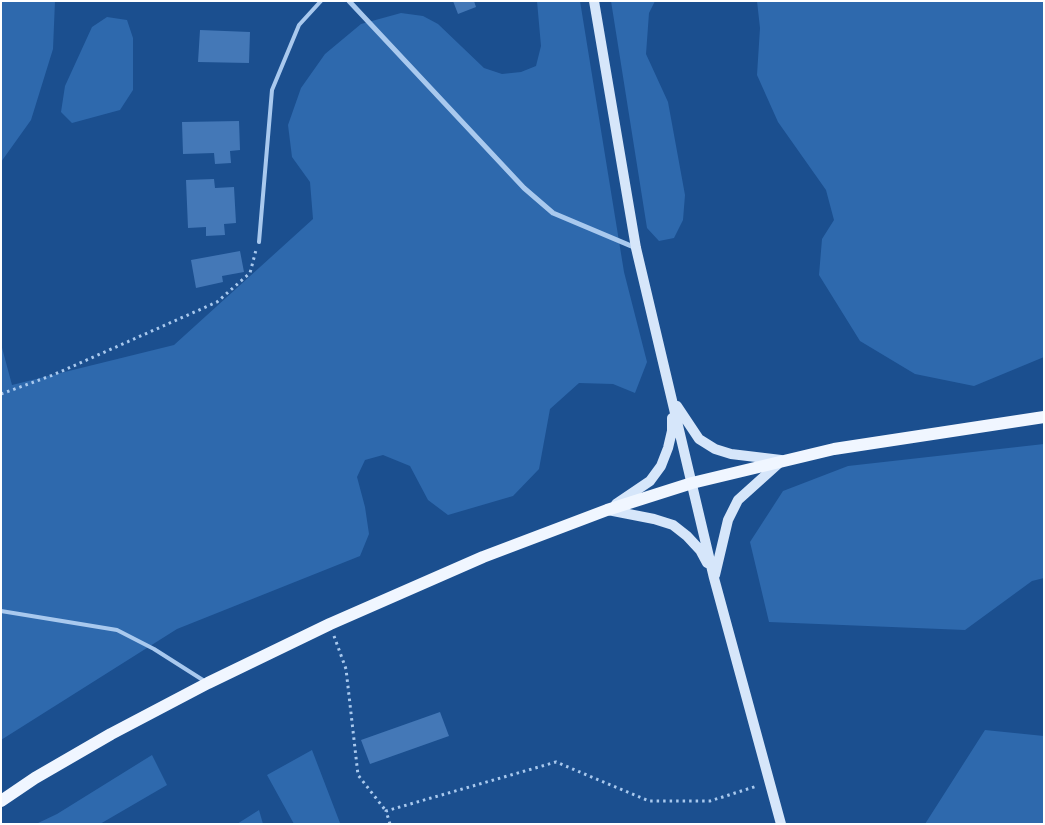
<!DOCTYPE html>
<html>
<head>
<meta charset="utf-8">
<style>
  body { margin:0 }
  #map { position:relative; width:1045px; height:825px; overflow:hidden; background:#1b4f8f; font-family:"Noto Sans",sans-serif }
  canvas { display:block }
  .frame { position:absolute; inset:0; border:2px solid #fff; pointer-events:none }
</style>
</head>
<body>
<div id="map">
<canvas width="1045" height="825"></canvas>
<div class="frame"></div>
</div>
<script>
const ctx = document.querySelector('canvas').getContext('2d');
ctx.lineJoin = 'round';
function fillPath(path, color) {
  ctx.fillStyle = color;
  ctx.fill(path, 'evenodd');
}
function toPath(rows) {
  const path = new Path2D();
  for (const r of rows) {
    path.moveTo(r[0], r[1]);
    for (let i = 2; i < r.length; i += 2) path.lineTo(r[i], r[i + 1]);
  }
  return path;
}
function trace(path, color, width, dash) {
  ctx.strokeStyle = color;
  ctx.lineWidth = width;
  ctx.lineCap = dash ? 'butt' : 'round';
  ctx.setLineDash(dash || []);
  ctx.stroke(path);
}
const green = toPath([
  [1,1,55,1,53,49,31,120,1,162],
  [537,1,580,1,624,272,647,362,635,393,613,384,579,383,550,409,539,469,513,496,448,515,428,500,410,466,383,455,365,460,357,477,365,507,369,534,360,556,177,629,1,740,1,344,12,385,174,345,313,219,310,182,292,157,288,125,301,88,325,54,361,24,401,13,423,16,438,24,484,68,502,74,521,72,536,66,541,46],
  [611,1,655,1,649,13,646,54,668,102,685,195,683,220,674,238,659,241,647,228],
  [757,1,1044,1,1044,357,974,386,915,374,860,341,819,275,822,239,834,220,826,190,778,122,757,75,760,28],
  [107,17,127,20,133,38,133,90,120,110,72,123,61,112,65,86,92,27],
  [1044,444,1044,578,1032,581,965,630,769,622,750,542,783,491,848,466],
  [985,730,1044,736,1044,824,925,824],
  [312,750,340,823,340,824,294,824,267,775],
  [152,755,167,785,100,824,36,824,57,814],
  [259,810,263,824,237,824]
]);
const building = toPath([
  [453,1,474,1,476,7,458,14],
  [200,30,250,32,249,63,198,62],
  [239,121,240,150,230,151,231,163,215,164,214,153,183,154,182,122],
  [214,179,215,188,234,187,236,223,224,224,225,235,206,236,206,227,188,228,186,180],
  [240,251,244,272,222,276,223,282,196,288,191,260],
  [440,712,449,736,370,764,361,740]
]);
const path = toPath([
  [1,394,53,375,217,302,250,273,256,250],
  [334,636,346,669,358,775,386,811],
  [390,824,386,811,556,762,649,801,710,801,757,786]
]);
const lane = toPath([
  [259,242,272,90,299,25,321,1],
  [1,611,117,630,154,649,206,682]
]);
const street = toPath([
  [349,1,524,188,553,213,636,248]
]);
const secondary = toPath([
  [594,1,636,248,714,578,781,824],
  [677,406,699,439,715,449,731,454,781,460],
  [616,504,650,481,661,466,668,448,672,431,672,418],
  [608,510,654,519,673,525,687,536,700,550,707,563],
  [715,575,728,520,738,500,778,464]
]);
const primary = toPath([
  [1,801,35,778,111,734,208,683,330,624,483,557,607,510,692,483,834,449,1044,417]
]);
fillPath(green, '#2e69ad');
fillPath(building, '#4478b7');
trace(path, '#a9c9ee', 3, [2.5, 4]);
trace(lane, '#a9c9ee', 4);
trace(street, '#a9c9ee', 5);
trace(secondary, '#d6e6fa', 10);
trace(primary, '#f0f6ff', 12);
</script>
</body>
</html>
